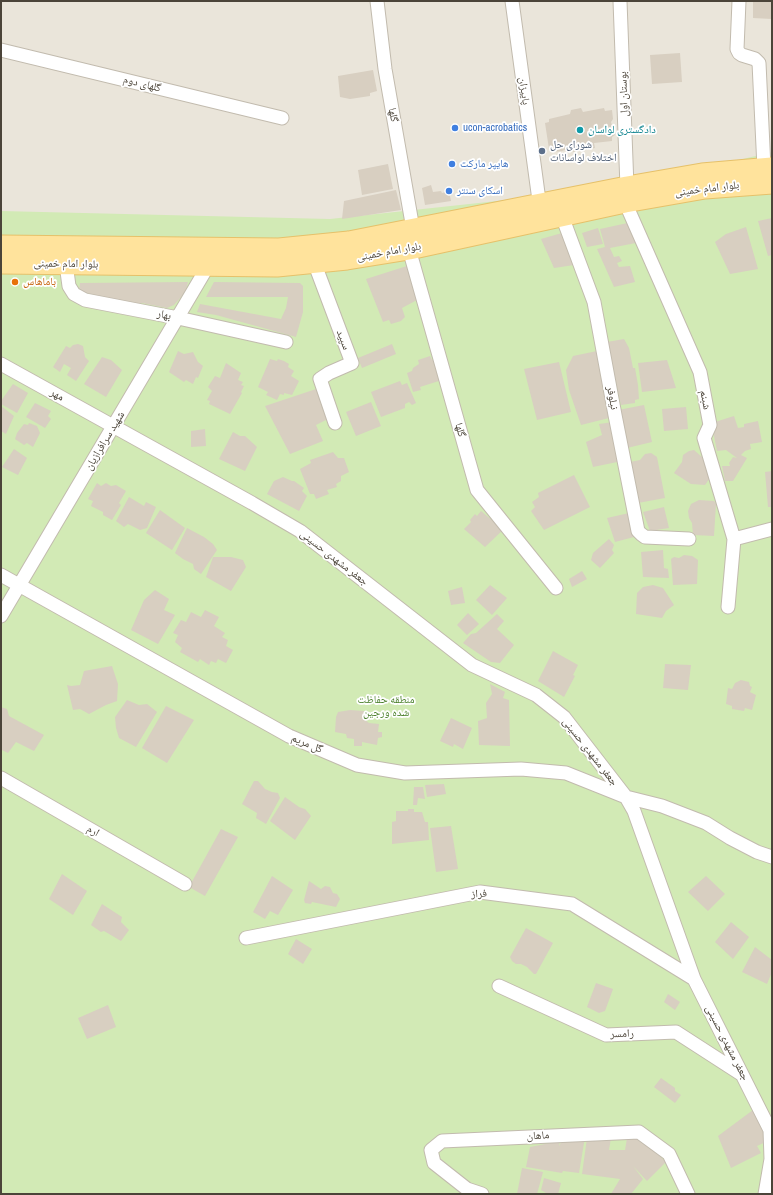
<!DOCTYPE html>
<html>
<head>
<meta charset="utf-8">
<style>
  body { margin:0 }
  #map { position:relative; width:773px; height:1195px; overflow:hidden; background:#f6f3ec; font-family:"Archivo Narrow",sans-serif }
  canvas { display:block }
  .frame { position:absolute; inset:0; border:2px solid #4b4439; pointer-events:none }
</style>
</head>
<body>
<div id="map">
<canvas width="773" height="1195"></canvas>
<div class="frame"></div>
</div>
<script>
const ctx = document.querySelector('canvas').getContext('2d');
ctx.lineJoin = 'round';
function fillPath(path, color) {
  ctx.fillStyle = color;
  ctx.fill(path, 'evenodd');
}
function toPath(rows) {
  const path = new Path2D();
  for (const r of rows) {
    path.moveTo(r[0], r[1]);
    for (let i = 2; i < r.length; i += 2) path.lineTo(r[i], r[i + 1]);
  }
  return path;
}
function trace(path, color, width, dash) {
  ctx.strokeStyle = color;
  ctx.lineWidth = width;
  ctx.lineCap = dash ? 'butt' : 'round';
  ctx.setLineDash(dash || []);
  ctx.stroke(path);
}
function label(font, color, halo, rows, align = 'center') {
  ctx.font = font + ' "Archivo Narrow","Noto Naskh Arabic",sans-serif';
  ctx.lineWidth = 3.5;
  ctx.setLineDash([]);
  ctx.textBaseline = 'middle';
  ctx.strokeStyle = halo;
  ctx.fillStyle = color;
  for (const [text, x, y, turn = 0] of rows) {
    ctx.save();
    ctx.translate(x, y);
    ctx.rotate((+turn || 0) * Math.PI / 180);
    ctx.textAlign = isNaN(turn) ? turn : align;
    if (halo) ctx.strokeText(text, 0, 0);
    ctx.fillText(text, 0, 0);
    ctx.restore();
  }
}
const residential = toPath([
  [1,1,772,1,772,1194,1,976]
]);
const green = toPath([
  [772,152,772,1194,1,1194,1,211,330,219,627,187]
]);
const building = toPath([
  [753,1,772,1,772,19,753,18],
  [680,53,682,82,652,84,650,55],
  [373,70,377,91,370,93,370,96,350,99,340,97,338,76],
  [581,108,583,112,604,108,605,111,612,110,613,119,611,122,612,125,614,125,615,135,612,137,612,141,594,143,595,148,573,152,571,148,562,151,554,152,553,150,549,149,545,123,549,122,549,119,570,114,571,110],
  [388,164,393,189,362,195,358,170],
  [431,185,433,192,441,191,442,193,449,191,451,201,425,205,422,188],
  [396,190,401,210,342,219,344,201],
  [772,218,772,255,768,256,758,221],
  [632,222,641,242,610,248,614,257,619,256,622,261,617,263,619,267,630,266,635,282,614,287,597,249,609,246,605,247,600,229],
  [746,227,758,269,730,274,715,242,726,234],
  [598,228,603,244,587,247,582,233],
  [562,233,574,265,554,268,541,239],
  [410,265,419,299,402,308,405,317,401,321,391,324,389,320,383,322,366,279],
  [188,282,186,290,182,296,174,305,167,308,142,303,126,303,79,291,80,283],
  [214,282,300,283,303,286,303,312,296,337,216,315,197,312,200,304,281,319,286,308,288,297,206,297],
  [624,339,629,348,633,368,635,368,638,385,639,399,635,400,635,403,621,405,607,342],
  [78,344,83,346,85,357,89,361,76,381,67,375,71,368,64,364,60,372,53,367,66,346,70,348,73,345],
  [392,344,396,354,362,368,358,358],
  [178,351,184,354,193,352,198,362,203,366,198,378,196,377,193,384,186,380,184,382,169,372],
  [597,351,609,404,609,418,581,425,569,390,566,370,573,356],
  [430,356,432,360,439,358,445,379,420,387,421,390,413,392,407,373,412,371,413,368,419,364,418,360],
  [102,357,111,360,122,370,106,397,84,384],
  [270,359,277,361,278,359,284,361,289,364,288,367,294,371,291,376,299,381,292,395,284,393,284,395,280,394,277,400,266,395,268,392,258,387],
  [667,360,676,388,642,392,638,363],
  [559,362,571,412,537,420,524,369],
  [226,363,241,373,238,380,243,382,241,385,244,386,241,392,242,393,230,414,209,404,210,401,207,400,212,391,208,387,215,376,220,378],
  [400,381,402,385,407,383,416,403,412,405,409,402,405,404,405,408,381,417,371,392],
  [13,384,28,393,17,413,1,404,1,401],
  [316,389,328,419,316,425,323,441,290,454,265,406],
  [371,402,381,426,356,436,346,412],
  [35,403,51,411,48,416,51,419,45,428,26,417],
  [644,405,652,442,627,448,618,410],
  [1,406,14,416,6,434,1,431],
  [686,407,688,429,664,431,662,409],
  [734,416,738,428,744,427,744,424,758,421,762,442,750,444,751,449,745,451,741,455,747,458,733,481,725,481,722,466,730,466,729,463,733,457,737,458,726,450,717,451,714,436,715,422],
  [613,422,622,461,593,467,586,442,602,435,599,424],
  [29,423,37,426,40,433,33,447,27,443,24,445,15,439,17,433,24,424,28,425],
  [205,429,206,446,191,447,191,431],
  [233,432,240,436,245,436,257,447,245,471,219,459],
  [14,449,27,458,18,475,2,467],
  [694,450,703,458,710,468,710,478,705,485,691,484,674,473,682,462,683,455,689,451],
  [333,452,338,458,344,458,349,472,341,476,341,481,336,484,337,487,327,490,329,494,316,499,314,494,310,494,300,469,311,463,310,460],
  [651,453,657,457,665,498,638,503,630,462,640,460,645,454],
  [772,471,772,507,768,507,765,472],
  [574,475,590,507,544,530,531,511,535,507,532,502,539,497,538,493],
  [283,477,292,481,294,481,304,488,302,491,307,496,299,511,267,494,274,481],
  [97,483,101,486,106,483,111,486,116,485,126,491,119,503,121,505,112,520,103,515,103,512,91,506,93,501,88,499],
  [129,497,144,506,146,502,156,507,147,528,140,530,128,524,124,527,116,521],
  [699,500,714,501,716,504,714,536,693,535,692,523,689,518,688,511,691,504],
  [664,507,669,528,650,531,643,512],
  [160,510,185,528,172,550,146,533],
  [481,511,493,521,496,518,505,528,485,547,464,529,471,522,470,520,475,514,477,516],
  [629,513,634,537,615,542,607,518],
  [187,528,204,537,213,544,217,550,201,574,194,569,193,564,183,559,175,553],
  [609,539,614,545,612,550,614,553,600,568,591,560,593,553],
  [663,550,664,568,668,569,669,578,643,577,641,552],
  [684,555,692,556,698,560,697,584,673,585,671,559,674,557,679,558],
  [213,557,231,557,243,560,246,567,231,591,206,577],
  [582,571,587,579,572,587,569,579],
  [490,585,507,598,492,615,476,600],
  [653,585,663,588,674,605,666,611,662,618,636,614,637,593,643,587],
  [462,587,465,603,451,605,448,591],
  [155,590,169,599,164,610,175,615,158,644,131,630,144,600],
  [205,610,219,617,214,626,225,633,222,637,228,640,226,646,233,650,226,663,218,659,216,663,211,661,209,665,200,659,198,662,180,652,182,648,175,642,178,635,173,633,181,620,186,622,191,612,201,617],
  [468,613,479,624,467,635,457,625],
  [497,614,504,621,497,629,514,645,500,663,491,662,463,643,471,634,476,633],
  [553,651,578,665,573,675,575,676,564,697,538,681],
  [665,664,691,665,688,690,663,688],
  [112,666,118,684,117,701,106,705,89,714,80,709,73,710,67,685,71,686,80,685,84,671],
  [741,680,749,682,750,686,752,687,750,692,756,695,752,710,745,708,744,711,732,709,732,706,726,704,728,688,732,689,735,683],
  [490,684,505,692,503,698,509,700,510,746,479,745,478,721,487,718,486,703,492,694],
  [127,700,139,705,147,704,157,712,136,747,119,738,116,728,115,717],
  [166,706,194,720,167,763,142,748],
  [1,707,7,709,9,716,44,735,34,751,16,742,8,753,2,750,1,751],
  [350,710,364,711,365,720,369,723,379,724,378,732,382,732,382,737,378,738,377,745,362,742,362,746,354,746,354,739,347,738,346,734,335,732,336,717,338,712],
  [451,718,472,728,463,749,454,744,453,747,440,741],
  [254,781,258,781,265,789,272,792,278,793,280,798,266,824,256,818,257,813,242,804],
  [444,784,446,794,427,797,425,785],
  [414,787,423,787,425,799,418,798,417,805,413,805],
  [285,797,299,807,305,809,311,816,295,840,270,821],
  [408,809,414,809,414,812,422,812,425,822,428,822,429,840,392,844,392,822,396,821,396,811,408,811],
  [451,826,458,869,436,872,430,828],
  [221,829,238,837,205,896,189,887],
  [62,874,87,891,73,915,49,899],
  [272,876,293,890,278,915,270,911,265,919,253,912],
  [706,876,725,894,708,911,688,892],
  [309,881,321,889,325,886,330,887,333,893,337,894,340,899,336,907,312,902,311,904,305,903,304,900],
  [102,904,122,917,121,922,129,930,121,941,104,931,101,932,91,925],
  [731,922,749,937,733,959,715,942],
  [526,928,553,943,536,974,534,974,527,967,521,964,516,964,512,961,510,957],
  [296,939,312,949,303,964,288,954],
  [755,947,772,960,772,972,767,984,742,972],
  [596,983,613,989,605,1011,599,1013,587,1007],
  [668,994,680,1002,675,1010,664,1002],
  [108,1005,116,1027,87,1039,78,1018],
  [661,1078,675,1088,675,1091,681,1095,675,1103,654,1087],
  [753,1110,770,1140,757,1146,761,1153,731,1168,718,1136],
  [585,1137,579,1173,563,1171,562,1173,526,1167,530,1147,560,1141,559,1146,562,1141],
  [587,1138,611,1138,609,1150,625,1150,627,1138,642,1139,666,1162,647,1181,633,1166,643,1179,631,1194,611,1194,620,1179,582,1174],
  [522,1168,543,1172,537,1194,517,1194],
  [544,1178,561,1183,558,1194,546,1194,546,1193,541,1190]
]);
const minor = toPath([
  [377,1,385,69,413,229],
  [512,1,538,193,540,205],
  [620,1,627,187],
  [739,1,737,49,739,53,742,55,755,59,759,63,764,168],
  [1,50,282,118],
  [625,202,700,372,710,425,704,438,734,539,728,607],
  [562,216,594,302,615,415,638,531,641,534,645,537,689,539],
  [409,249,477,490,556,588],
  [314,262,352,363,329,373,320,379,335,423],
  [66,264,69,286,74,294,85,300,178,318,286,342],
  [1,364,252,503,300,531,472,665,536,695,564,717,626,797,634,811,694,979,770,1130,771,1159,765,1194],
  [734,539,772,529],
  [1,575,289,736,357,765,405,773,521,769,566,773,626,797,662,806,706,823,730,838,757,852,772,857],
  [1,616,208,266],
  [1,778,185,884],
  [246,938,480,892,572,904,694,979],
  [499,986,606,1035,676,1032,741,1074],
  [482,1194,467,1189,434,1163,431,1150,442,1141,639,1132,669,1154,688,1194]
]);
const primary = toPath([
  [1,246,279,249,349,242,627,187,702,174,772,168],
  [1,263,277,266,347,259,409,249,625,202,705,188,772,183]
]);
const markers = [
  [455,128,4,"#3f7fe0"],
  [580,130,4,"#0f9aa8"],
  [542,151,4,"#5c6f8a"],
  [452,164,4,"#3f7fe0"],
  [449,191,4,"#3f7fe0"],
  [15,282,4,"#e8710a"]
];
const streetNames = [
  ["گلهای دوم",142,84,14],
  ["پاییزان",524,91,82],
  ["بوستان اول",624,94,-92],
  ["گلها",393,115,80],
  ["بلوار امام خمینی",707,189,-7],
  ["بلوار امام خمینی",389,252,-10],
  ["بلوار امام خمینی",66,264,1],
  ["بهار",164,315,11],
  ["سپید",343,340,69],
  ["مهر",57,395,29],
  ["نیلوفر",612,398,80],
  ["شبنم",705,400,79],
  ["گلها",460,430,74],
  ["شهید سرافرازیان",105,441,-59],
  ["جعفر مشهدی حسینی",334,558,38],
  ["گل مریم",307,744,23],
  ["جعفر مشهدی حسینی",590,752,52],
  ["ارم",93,831,30],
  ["فراز",479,894,-3],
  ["رامسر",622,1034,-2],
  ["جعفر مشهدی حسینی",727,1043,63],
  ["ماهان",538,1136,-3]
];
const shopNames = [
  ["ucon-acrobatics",463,128],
  ["هایپر مارکت",460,164],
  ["اسکای سنتر",457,191]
];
const cultureNames = [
  ["دادگستری لواسان",588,130]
];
const serviceNames = [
  ["شورای حل",550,145],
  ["اختلاف لواسانات",550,158]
];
const foodNames = [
  ["باماهاس",23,282]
];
const parkNames = [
  ["منطقه حفاظت",386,700],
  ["شده ورجین",386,713]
];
fillPath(residential, '#eae5da');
fillPath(green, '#d2eab5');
fillPath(building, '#d8cfc1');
trace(minor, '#c2bbae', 15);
trace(primary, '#e6c16a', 23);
trace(minor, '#fff', 13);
trace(primary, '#ffe39c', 21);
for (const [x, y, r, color] of markers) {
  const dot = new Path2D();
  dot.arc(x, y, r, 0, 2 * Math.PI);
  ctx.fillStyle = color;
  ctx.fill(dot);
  trace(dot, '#fff', 1.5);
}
label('11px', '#4b4439', '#fff', streetNames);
label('11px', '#366cbe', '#fff', shopNames, 'left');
label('11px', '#0d838f', '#fff', cultureNames, 'left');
label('11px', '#4e5e75', '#fff', serviceNames, 'left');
label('11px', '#c56008', '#fff', foodNames, 'left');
label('11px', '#4a7f2a', '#fff', parkNames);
</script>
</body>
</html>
